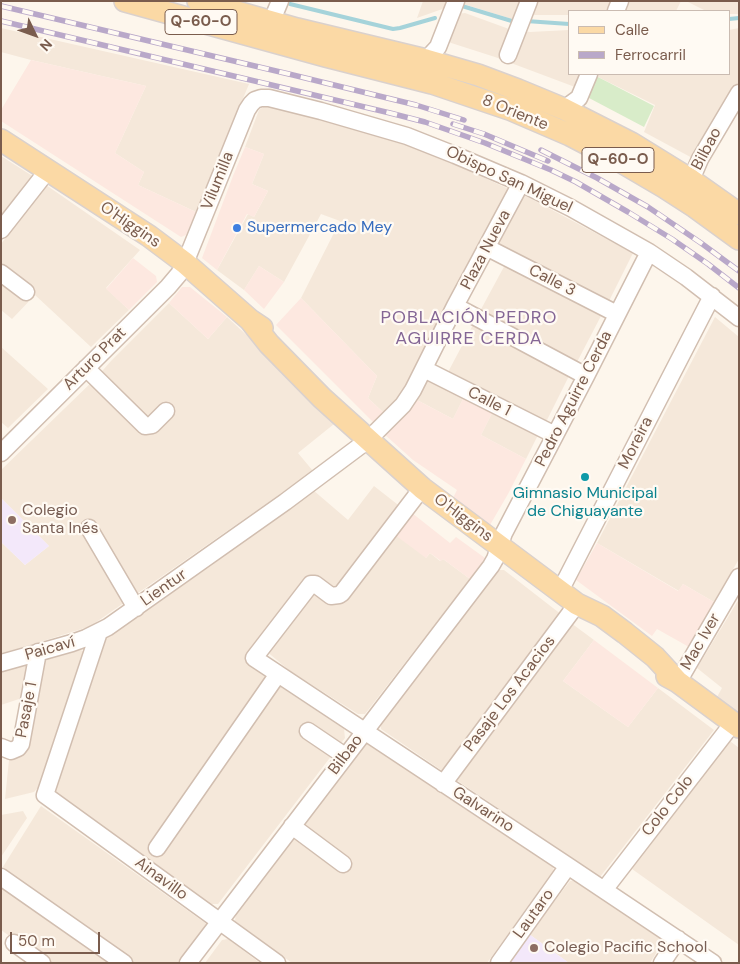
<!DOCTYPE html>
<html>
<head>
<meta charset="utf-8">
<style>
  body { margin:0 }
  #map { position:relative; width:740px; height:964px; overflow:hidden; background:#fdf6ec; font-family:"DM Sans",sans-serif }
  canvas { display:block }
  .frame { position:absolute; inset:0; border:2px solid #7a5c4d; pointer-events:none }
  .legend { position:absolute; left:568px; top:10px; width:162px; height:65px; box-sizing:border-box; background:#fffaf3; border:1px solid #cabbb1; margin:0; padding:6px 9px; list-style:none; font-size:15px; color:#7a5c4d }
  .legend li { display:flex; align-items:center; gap:10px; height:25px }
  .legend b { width:25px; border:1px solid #cabbb1 }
  .north { position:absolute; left:10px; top:10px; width:50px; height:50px; -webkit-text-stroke:4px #fffaf3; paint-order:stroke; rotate:132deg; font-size:14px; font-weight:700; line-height:20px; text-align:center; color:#7a5c4d }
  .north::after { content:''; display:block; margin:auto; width:18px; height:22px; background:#7a5c4d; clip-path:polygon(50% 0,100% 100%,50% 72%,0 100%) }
  .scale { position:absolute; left:10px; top:932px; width:90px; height:22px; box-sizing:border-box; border:2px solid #7a5c4d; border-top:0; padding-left:6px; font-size:15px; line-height:18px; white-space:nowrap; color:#7a5c4d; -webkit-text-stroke:4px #fffaf3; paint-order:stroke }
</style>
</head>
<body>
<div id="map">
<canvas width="740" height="964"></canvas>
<div class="frame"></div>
<ul class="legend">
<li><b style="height:6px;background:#fbd9a5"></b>Calle</li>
<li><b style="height:6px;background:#b9a8c9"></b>Ferrocarril</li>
</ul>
<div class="north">N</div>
<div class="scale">50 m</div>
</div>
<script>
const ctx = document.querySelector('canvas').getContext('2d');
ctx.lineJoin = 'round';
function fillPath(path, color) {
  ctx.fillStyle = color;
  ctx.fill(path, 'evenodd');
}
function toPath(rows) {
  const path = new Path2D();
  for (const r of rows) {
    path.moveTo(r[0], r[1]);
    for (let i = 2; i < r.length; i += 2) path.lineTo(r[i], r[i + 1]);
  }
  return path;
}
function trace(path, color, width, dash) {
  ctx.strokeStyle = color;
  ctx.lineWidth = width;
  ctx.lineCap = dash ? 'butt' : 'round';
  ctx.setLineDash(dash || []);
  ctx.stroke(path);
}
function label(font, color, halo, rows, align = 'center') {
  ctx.font = font + ' "DM Sans",sans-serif';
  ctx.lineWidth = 4.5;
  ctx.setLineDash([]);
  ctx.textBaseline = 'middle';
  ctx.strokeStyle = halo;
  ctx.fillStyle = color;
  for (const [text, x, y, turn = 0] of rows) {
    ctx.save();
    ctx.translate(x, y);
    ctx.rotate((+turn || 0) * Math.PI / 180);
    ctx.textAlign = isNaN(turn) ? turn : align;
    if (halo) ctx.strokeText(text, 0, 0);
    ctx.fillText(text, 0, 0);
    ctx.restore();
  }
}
const residential = toPath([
  [423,1,450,1,448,7,417,18],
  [461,1,525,1,518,21,460,3],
  [534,1,612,1,608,11,569,11,569,15,530,15],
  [630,1,681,1,676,11,626,11],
  [686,1,739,1,739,14,729,14,729,11,706,11],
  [465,13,509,29,530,32,569,30,569,74,581,74,575,87,495,57,445,41,457,14],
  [1,28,249,84,196,212,138,185,144,172,115,153,146,86,31,60,1,52],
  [739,28,739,81,696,160,644,132,655,105,596,76,597,74,729,74,729,30],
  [266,105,319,117,412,147,458,166,511,190,410,388,385,414,368,398,377,376,301,298,340,221,321,214,284,282,259,266,244,290,217,270,248,214,254,217,268,191,252,184,264,154,245,147,259,110],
  [1,156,34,177,1,218],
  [46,185,140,250,106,288,129,310,91,347,35,295,12,319,1,310,1,244],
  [522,194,633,253,607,305,496,247],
  [506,263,602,314,576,364,479,313],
  [169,303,208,339,227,317,279,365,334,424,298,453,313,471,95,623,88,627,1,654,1,542,25,565,49,546,1,498,1,470,96,378,111,361],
  [715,317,739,337,739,559,714,602,683,584,679,591,597,543],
  [474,323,571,372,545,424,447,374],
  [1,347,48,389,8,428,1,422],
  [430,376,465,395,453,419,417,400],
  [494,409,539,433,526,459,481,435],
  [374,486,411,515,426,558,430,553,440,561,443,559,470,579,365,714,358,714,290,671,259,645,246,660,252,668,344,729,345,738,218,904,208,904,51,792,99,647,107,635,208,568,313,490,348,520],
  [499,570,504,570,562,615,444,772,381,729,380,722],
  [739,599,739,714,717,697,722,688,697,668],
  [571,623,594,640,563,681,628,727,658,688,714,730,600,877,455,779],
  [81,650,87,655,47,778,34,792,5,799,9,760,25,752,42,661],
  [29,663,22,698,1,705,1,671],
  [730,741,739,748,739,945,632,869],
  [368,743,553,867,554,871,487,963,292,963,235,921,236,911,363,744],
  [41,806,208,925,179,963,135,963,1,870],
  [23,811,27,818,1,857,1,815],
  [576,880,661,938,661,945,650,963,569,963,529,934,570,881],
  [1,883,119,963,48,963,1,930],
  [228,939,260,963,205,963,222,940]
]);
const commercial = toPath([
  [31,60,146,86,115,153,144,172,138,185,196,212,186,235,181,237,1,121,1,110],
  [245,147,264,154,252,184,268,191,254,217,247,214,217,270,202,258,233,176],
  [133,258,156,276,157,282,129,310,106,289],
  [259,266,284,282,264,309,244,290],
  [182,287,190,287,227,317,208,339,169,303],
  [301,298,377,376,368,398,385,414,376,425,276,325],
  [465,395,494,409,481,435,526,459,508,494,490,525,453,498,457,490,413,460,383,433,409,405,413,407,417,400,453,419],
  [412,513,450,543,456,537,485,558,470,579,443,559,441,561,430,553,426,558,395,535],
  [597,543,678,591,683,584,714,602,689,647,657,629,652,636,576,580],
  [594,640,658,688,628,727,563,681]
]);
const education = toPath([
  [1,498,49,546,25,565,1,542],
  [529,934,569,963,508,963]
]);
const green = toPath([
  [596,76,654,106,644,127,589,98,588,93]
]);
const stream = toPath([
  [290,4,393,29,400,28,435,18],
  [462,6,515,22],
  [729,19,739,18],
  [526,21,569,24]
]);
const minor = toPath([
  [616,11,620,1],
  [270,34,275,13,280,1],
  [508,55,529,1],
  [426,60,438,47,456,1],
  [564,109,579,98,589,74],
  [691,180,700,159,739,93],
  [1,230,48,170],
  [488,248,617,314],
  [1,273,26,292],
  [455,306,586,376],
  [86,368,145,426,152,425,166,411],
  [424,369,555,435],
  [1,453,168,287,179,274,183,268,247,110,251,104,255,100,261,98,269,98,321,111,407,136,455,155,521,183,571,208,649,252,686,277,739,318],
  [422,488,342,593,339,595,331,596,315,584,311,584,254,658,568,866,713,963],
  [89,528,136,608],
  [560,591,712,296],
  [99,632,45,795,277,963],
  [1,663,72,643,86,638,108,627,285,502,368,440,403,405,413,390,455,306,521,183],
  [678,682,739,577],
  [308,731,345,756],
  [1,747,11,751,18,748,21,744,38,652],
  [443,784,577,604],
  [292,826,343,864],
  [157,848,278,674],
  [1,877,124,963],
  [604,890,733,723],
  [14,943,42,963],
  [188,963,491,566,495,559,504,533,586,376,649,252],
  [499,963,568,866],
  [662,963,678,939]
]);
const major = toPath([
  [125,1,325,56,432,83,512,110,570,135,618,160,664,187,695,207,739,239],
  [198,1,297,29,426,60,478,75,518,90,564,109,631,143,691,180,739,214],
  [1,140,149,236,185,263,250,320,262,328],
  [250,320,269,344,322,398,422,488,577,604,602,616,625,633,655,657,678,682],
  [667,676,678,682,739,727]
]);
const rail = toPath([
  [1,6,293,75,416,105,464,120],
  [1,21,390,113,425,122,485,143,551,170,576,182,628,212,672,239,708,264,739,288],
  [453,124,484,134,548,161],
  [541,150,597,178,648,207,701,243,739,271]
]);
const markers = [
  [237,228,5,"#3f7fe0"],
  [585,477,5,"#0f9aa8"],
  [12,520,5,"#8d6e63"],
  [534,948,5,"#8d6e63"]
];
const shields = [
  [201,22,72],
  [618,160,72]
];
const shieldNames = [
  ["Q-60-O",201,22],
  ["Q-60-O",618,160]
];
const streetNames = [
  ["8 Oriente",515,113,22],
  ["Bilbao",707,149,-62],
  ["Obispo San Miguel",509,180,25],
  ["Vilumilla",218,181,-68],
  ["O'Higgins",130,225,34],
  ["Plaza Nueva",486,250,-62],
  ["Calle 3",552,281,27],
  ["Arturo Prat",95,359,-45],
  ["Pedro Aguirre Cerda",574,399,-63],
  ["Calle 1",489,402,27],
  ["Moreira",636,443,-63],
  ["O'Higgins",463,518,37],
  ["Lientur",164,588,-35],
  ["Mac Iver",701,642,-60],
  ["Paicaví",50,649,-16],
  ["Pasaje Los Acacios",510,694,-53],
  ["Pasaje 1",27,710,-79],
  ["Bilbao",346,755,-53],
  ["Colo Colo",668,806,-52],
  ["Galvarino",483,810,33],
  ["Ainavillo",161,879,36],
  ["Lautaro",534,914,-54]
];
const shopNames = [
  ["Supermercado Mey",247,228]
];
const cultureNames = [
  ["Gimnasio Municipal",585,494],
  ["de Chiguayante",585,512]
];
const educationNames = [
  ["Colegio",22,511],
  ["Santa Inés",22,529],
  ["Colegio Pacific School",544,948]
];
const neighbourhoodNames = [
  ["POBLACIÓN PEDRO",469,318],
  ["AGUIRRE CERDA",469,339]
];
fillPath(residential, '#f5e8da');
fillPath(commercial, '#fde8e0');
fillPath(education, '#f3e8fa');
fillPath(green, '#d8ecc9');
trace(stream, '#a5d3da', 4);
trace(minor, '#d1beb0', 19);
trace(major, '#dad1cd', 24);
trace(minor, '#fff', 16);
trace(major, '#fbd9a5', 21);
trace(rail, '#b9a8c9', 5.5);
trace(rail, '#fffaf3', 4, [11]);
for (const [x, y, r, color] of markers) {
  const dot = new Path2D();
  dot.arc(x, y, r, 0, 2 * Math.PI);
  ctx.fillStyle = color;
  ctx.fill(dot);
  trace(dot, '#fffaf3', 2);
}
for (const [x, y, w] of shields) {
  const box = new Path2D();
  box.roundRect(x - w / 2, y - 12.5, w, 25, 4);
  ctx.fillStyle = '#fffaf3';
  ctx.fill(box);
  trace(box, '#7a5c4d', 1);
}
label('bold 15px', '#7a5c4d', null, shieldNames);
label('16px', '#7a5c4d', '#fffaf3', streetNames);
label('16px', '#366cbe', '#fffaf3', shopNames, 'left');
label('16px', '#0d838f', '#fffaf3', cultureNames);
label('16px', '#785e54', '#fffaf3', educationNames, 'left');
ctx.letterSpacing = '1px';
label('18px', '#846695', '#fffaf3', neighbourhoodNames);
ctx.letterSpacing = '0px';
</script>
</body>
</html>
